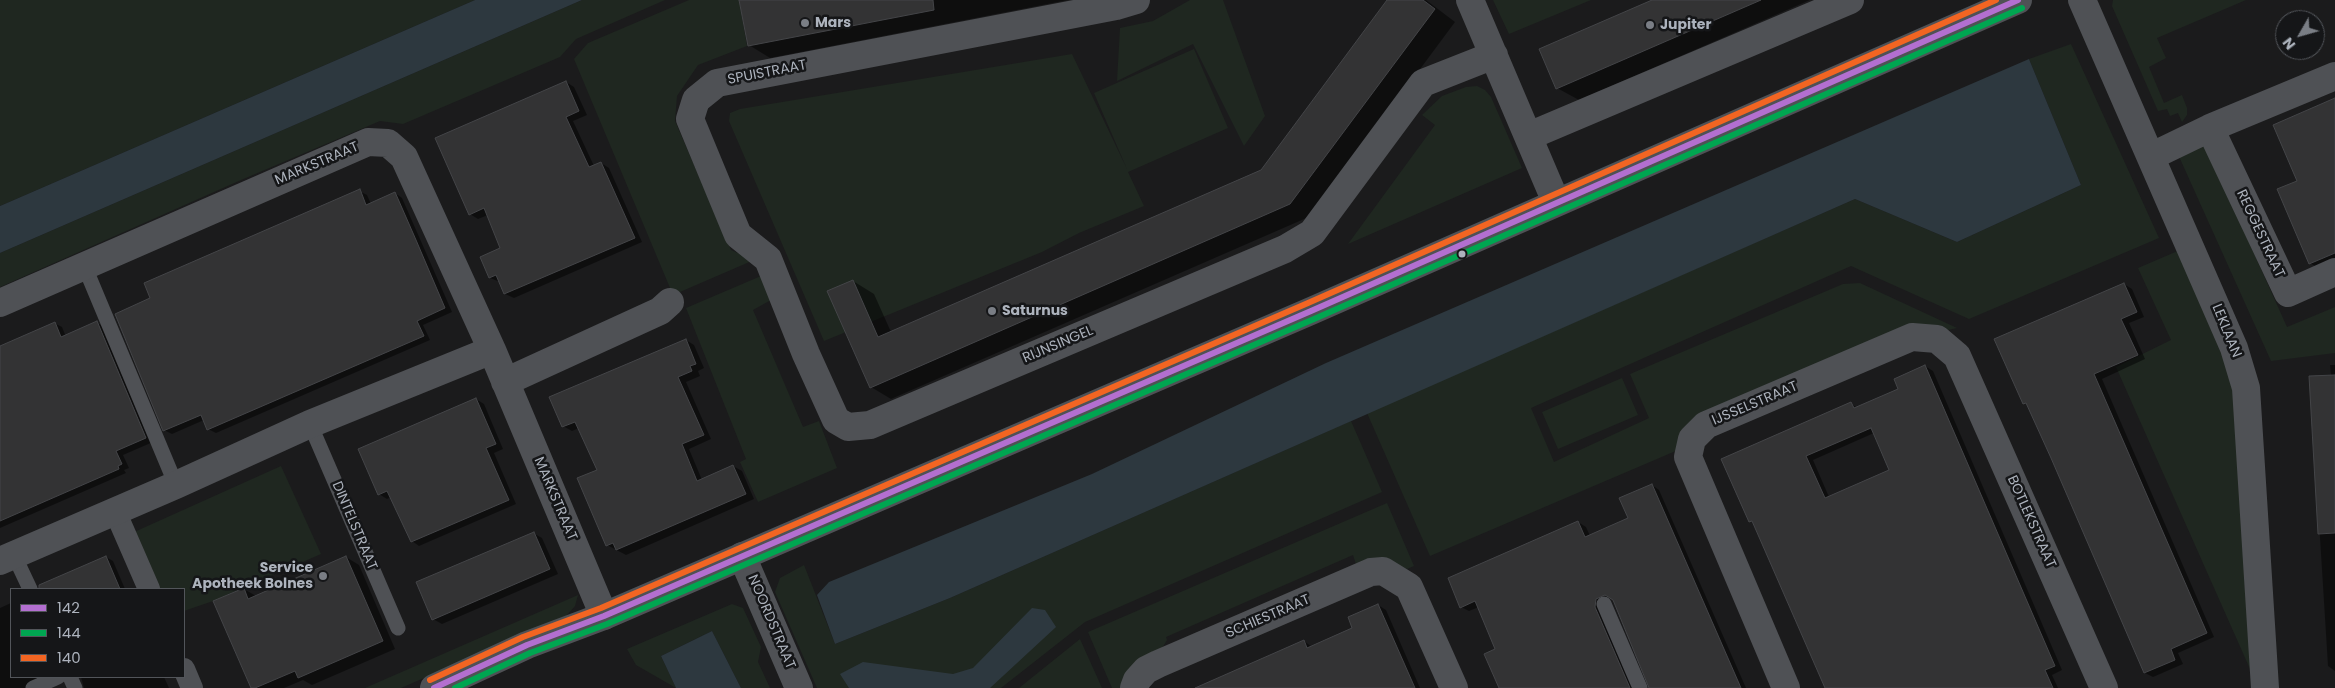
<!DOCTYPE html>
<html>
<head>
<meta charset="utf-8">
<style>
  body { margin:0 }
  #map { position:relative; width:2335px; height:688px; overflow:hidden; background:#1b1b1c; font-family:Poppins,sans-serif }
  canvas { display:block }
  .legend { position:absolute; left:10px; top:588px; width:175px; height:90px; box-sizing:border-box; background:#151618; border:1px solid #52555a; margin:0; padding:6px 9px; list-style:none; font-size:15px; color:#adb3bd }
  .legend li { display:flex; align-items:center; gap:10px; height:25px }
  .legend b { width:25px; border:1px solid #52555a }
  .north { position:absolute; left:2275px; top:10px; width:50px; height:50px; box-sizing:border-box; background:#151618; border:1px solid #52555a; border-radius:50%; rotate:232deg; font-size:14px; font-weight:700; line-height:20px; text-align:center; color:#adb3bd }
  .north::after { content:''; display:block; margin:auto; width:18px; height:22px; background:#7a7e85; clip-path:polygon(50% 0,100% 100%,50% 72%,0 100%) }
</style>
</head>
<body>
<div id="map">
<canvas width="2335" height="688"></canvas>
<ul class="legend">
<li><b style="height:6px;background:#b36fd0"></b>142</li>
<li><b style="height:6px;background:#00a651"></b>144</li>
<li><b style="height:6px;background:#f26522"></b>140</li>
</ul>
<div class="north">N</div>
</div>
<script>
const ctx = document.querySelector('canvas').getContext('2d');
ctx.lineJoin = 'round';
function fillPath(path, color) {
  ctx.fillStyle = color;
  ctx.fill(path, 'evenodd');
}
function toPath(rows) {
  const path = new Path2D();
  for (const r of rows) {
    path.moveTo(r[0], r[1]);
    for (let i = 2; i < r.length; i += 2) path.lineTo(r[i], r[i + 1]);
  }
  return path;
}
function trace(path, color, width, dash) {
  ctx.strokeStyle = color;
  ctx.lineWidth = width;
  ctx.lineCap = dash ? 'butt' : 'round';
  ctx.setLineDash(dash || []);
  ctx.stroke(path);
}
function label(font, color, halo, rows, align = 'center') {
  ctx.font = font + ' Poppins,sans-serif';
  ctx.lineWidth = 5;
  ctx.setLineDash([]);
  ctx.textBaseline = 'middle';
  ctx.strokeStyle = halo;
  ctx.fillStyle = color;
  for (const [text, x, y, turn = 0] of rows) {
    ctx.save();
    ctx.translate(x, y);
    ctx.rotate((+turn || 0) * Math.PI / 180);
    ctx.textAlign = isNaN(turn) ? turn : align;
    if (halo) ctx.strokeText(text, 0, 0);
    ctx.fillText(text, 0, 0);
    ctx.restore();
  }
}
const green = toPath([
  [0,0,475,0,0,206],
  [582,0,665,0,576,39,560,57,403,124,380,121,241,180,0,287,0,253],
  [689,0,739,0,747,46,698,65,677,96,675,121,731,250,754,260,673,295,574,59,588,43],
  [1190,0,1223,0,1265,116,1244,146,1193,44,1117,81,1120,28,1153,21],
  [1493,0,1591,0,1509,34],
  [2113,0,2246,0,2157,38,2166,58,2149,67,2164,103,2182,95,2187,108,2187,115,2182,122,2178,113,2170,116,2167,109,2158,111,2112,6],
  [2071,44,2159,238,1969,319,1851,266,1531,408,1554,462,1649,418,1630,374,1843,284,1860,283,1957,328,1944,331,1678,450,1430,556,1367,413,1855,199,1957,242,2081,185,2029,59],
  [1194,49,1228,128,1128,172,1144,206,1079,233,1042,252,824,341,729,121,730,113,740,109,1072,54,1127,169,1094,93],
  [1477,86,1485,90,1491,97,1522,168,1348,244,1435,125,1422,115,1442,96,1466,87],
  [2204,142,2287,327,2335,307,2335,353,2271,361,2177,152],
  [2187,247,2235,372,2258,687,2116,367,2171,340,2138,268],
  [761,276,771,300,753,310,803,427,819,421,837,468,758,502,740,462,746,459,686,308],
  [1622,378,1638,415,1558,449,1542,412],
  [1351,421,1382,492,1085,622,1001,688,817,688,775,592,780,578,804,565,835,644,950,598],
  [281,466,321,554,213,601,184,611,184,589,156,589,132,533],
  [1387,503,1414,566,1407,569,1383,560,1356,564,1353,555,1166,637,1167,640,1161,650,1123,688,1112,688,1088,632],
  [578,595,575,606,566,616,401,688,365,688],
  [732,604,743,608,761,647,758,662,770,688,741,688,712,631,661,656,676,688,636,665,627,649],
  [1080,639,1102,688,1019,688]
]);
const water = toPath([
  [475,0,582,0,0,253,0,206],
  [2029,59,2081,185,1957,242,1855,199,950,598,835,644,817,595,829,582,1092,474,1326,363],
  [1032,608,1045,610,1056,627,990,688,849,688,840,674,863,662,953,674,973,668],
  [712,631,741,688,676,688,661,656]
]);
const shadow = toPath([
  [740,0,1068,0,770,58,749,45],
  [1388,0,1426,0,1455,22,1311,216,891,399,871,387,853,281,874,294,891,332,1261,171],
  [1655,0,1810,0,1579,100,1557,88],
  [566,82,574,87,587,115,573,121,594,166,601,163,609,168,642,242,514,298,505,294,500,282,490,278,481,258,502,249,488,215,478,219,470,214],
  [2335,99,2335,278,2310,263,2279,190,2299,182],
  [359,191,367,195,371,204,395,193,402,198,452,312,423,325,430,340,216,433,208,429,204,420,172,434,164,430,152,299],
  [2124,284,2132,289,2144,317,2129,323,2145,359,2102,379,2214,637,2178,653,2183,664,2153,677,2145,673,2029,406,2024,403],
  [54,323,62,327,66,337,97,323,105,327,153,442,123,455,129,468,124,470,126,473,0,528,0,347],
  [686,340,694,345,704,368,698,371,700,376,686,382,711,439,689,449,702,480,733,466,742,471,754,499,626,555,607,545,598,471,579,428,572,431,563,426],
  [2330,365,2335,365,2335,671,2328,666,2310,377,2331,376],
  [1925,366,1933,371,2062,670,2052,675,2058,688,1826,688,1755,524,1750,521,1851,404,1858,408,1900,390],
  [1874,433,1891,470,1829,497,1813,460],
  [476,399,484,404,503,449,494,453,516,504,419,546,412,541,391,497,387,499,379,494],
  [1652,485,1659,490,1746,688,1650,688,1613,599,1608,599,1635,688,1501,688,1497,649,1479,607,1469,611,1461,607,1578,522,1586,527,1590,536,1630,519],
  [533,533,542,538,558,574,442,624,433,619],
  [106,557,113,561,125,589,43,589],
  [346,557,359,565,395,649,312,685,303,680,284,688,252,688,244,589,256,596],
  [11,603,11,677,52,677,32,688,0,688,0,608],
  [1378,605,1386,610,1420,688,1197,688,1304,641,1312,647,1354,628],
  [81,677,164,677,169,688,84,688]
]);
const building = toPath([
  [739,0,933,0,934,10,748,46,739,0],
  [1387,0,1423,0,1435,9,1290,204,870,388,827,291,853,280,878,337,1261,170,1387,0],
  [1652,0,1761,0,1556,89,1539,49,1652,0],
  [566,81,579,111,566,117,589,167,601,162,635,238,504,294,496,275,489,278,480,257,500,248,484,208,469,215,435,138,566,81],
  [2335,98,2335,253,2309,264,2277,189,2297,181,2273,125,2335,98],
  [360,189,366,205,395,192,416,240,445,308,417,321,424,336,207,430,201,415,163,431,115,314,150,298,144,283,360,189],
  [2124,283,2137,312,2121,319,2138,355,2094,374,2207,633,2171,649,2175,660,2144,673,2051,458,2026,403,2023,404,1994,339,2124,283],
  [97,321,146,438,116,451,122,464,118,466,119,469,0,521,0,346,55,322,61,337,97,321],
  [686,339,696,364,690,366,692,371,678,377,704,435,682,444,697,481,733,465,746,494,616,550,613,543,606,546,577,478,597,470,575,422,562,427,549,397,686,339],
  [1925,365,2055,666,2045,670,2053,688,1825,688,1752,521,1749,522,1721,459,1851,402,1854,408,1898,389,1894,379,1925,365],
  [1871,428,1889,470,1825,498,1806,456,1871,428],
  [2335,375,2335,533,2318,534,2309,376,2335,375],
  [476,398,496,444,486,448,509,500,411,542,387,491,378,495,358,449,476,398],
  [1652,484,1741,688,1649,688,1613,600,1605,595,1596,599,1595,607,1630,688,1499,688,1484,654,1495,649,1475,601,1460,608,1448,578,1578,521,1585,537,1628,518,1619,498,1652,484],
  [534,532,550,569,432,620,416,582,534,532],
  [106,556,120,589,39,589,39,585,106,556],
  [346,556,383,641,298,678,295,671,255,688,251,688,213,601,244,588,248,599,346,556],
  [1378,604,1415,688,1195,688,1304,640,1307,648,1352,628,1348,617,1378,604]
]);
const service = toPath([
  [84,265,176,485],
  [310,424,398,628],
  [14,555,30,589],
  [1604,604,1640,688],
  [70,677,75,688],
  [33,688,58,677]
]);
const pedestrian = toPath([
  [115,511,149,589],
  [184,669,192,688]
]);
const minor = toPath([
  [1136,0,1116,6,717,83,696,100,690,119,738,235,768,259,806,354,836,420,848,427,870,425,1285,249,1312,233,1423,83,1494,55],
  [1470,0,1556,202],
  [2082,0,2234,348,2246,388,2265,688],
  [2210,128,2288,293,2335,272],
  [1529,136,1850,0],
  [2152,156,2210,128,2335,76],
  [0,303,368,142,388,143,404,157,492,350,604,616],
  [505,382,660,311,670,302],
  [742,556,799,688],
  [0,561,176,485,310,424,492,350],
  [1134,688,1137,680,1146,670,1158,664,1371,572,1383,571,1409,587,1454,688],
  [1786,688,1688,457,1692,439,1706,425,1912,337,1937,339,1957,356,2104,688]
]);
const tertiary = toPath([
  [434,688,527,645,604,616,1311,311,2018,0]
]);
const bus1 = toPath([
  [434,688,527,645,604,616,1311,311,2018,0]
]);
const bus2 = toPath([
  [455,688,530,653,607,624,1314,319,2022,8]
]);
const bus3 = toPath([
  [430,680,523,637,601,608,1308,303,1996,0]
]);
const markers = [
  [805,23,5,"#7a7e85"],
  [1650,25,5,"#7a7e85"],
  [1462,254,4.5,"#adb3bd"],
  [992,311,5,"#7a7e85"],
  [323,576,5,"#7a7e85"]
];
const poiNames = [
  ["Mars",815,23],
  ["Jupiter",1660,25],
  ["Saturnus",1002,311],
  ["Service",313,568,"right"],
  ["Apotheek Bolnes",313,584,"right"]
];
const streetNames = [
  ["SPUISTRAAT",767,73,-11],
  ["MARKSTRAAT",317,164,-23],
  ["REGGESTRAAT",2260,234,65],
  ["LEKLAAN",2226,331,68],
  ["RIJNSINGEL",1058,345,-23],
  ["IJSSELSTRAAT",1755,404,-23],
  ["MARKSTRAAT",555,499,67],
  ["BOTLEKSTRAAT",2031,522,66],
  ["DINTELSTRAAT",354,526,67],
  ["SCHIESTRAAT",1268,617,-23],
  ["NOORDSTRAAT",771,622,67]
];
fillPath(green, '#1f2720');
fillPath(water, '#2d383f');
fillPath(shadow, '#0007');
fillPath(building, '#333334');
trace(building, '#444548', 1);
trace(service, '#4f5155', 15);
trace(pedestrian, '#4f5155', 22);
trace(minor, '#4f5155', 28);
trace(tertiary, '#4f5155', 28);
trace(bus1, '#b36fd0', 6);
trace(bus2, '#00a651', 6);
trace(bus3, '#f26522', 6);
for (const [x, y, r, color] of markers) {
  const dot = new Path2D();
  dot.arc(x, y, r, 0, 2 * Math.PI);
  ctx.fillStyle = color;
  ctx.fill(dot);
  trace(dot, '#151618', 2);
}
label('bold 14px', '#adb3bd', '#151618', poiNames, 'left');
label('14px', '#adb3bd', '#151618', streetNames);
</script>
</body>
</html>
